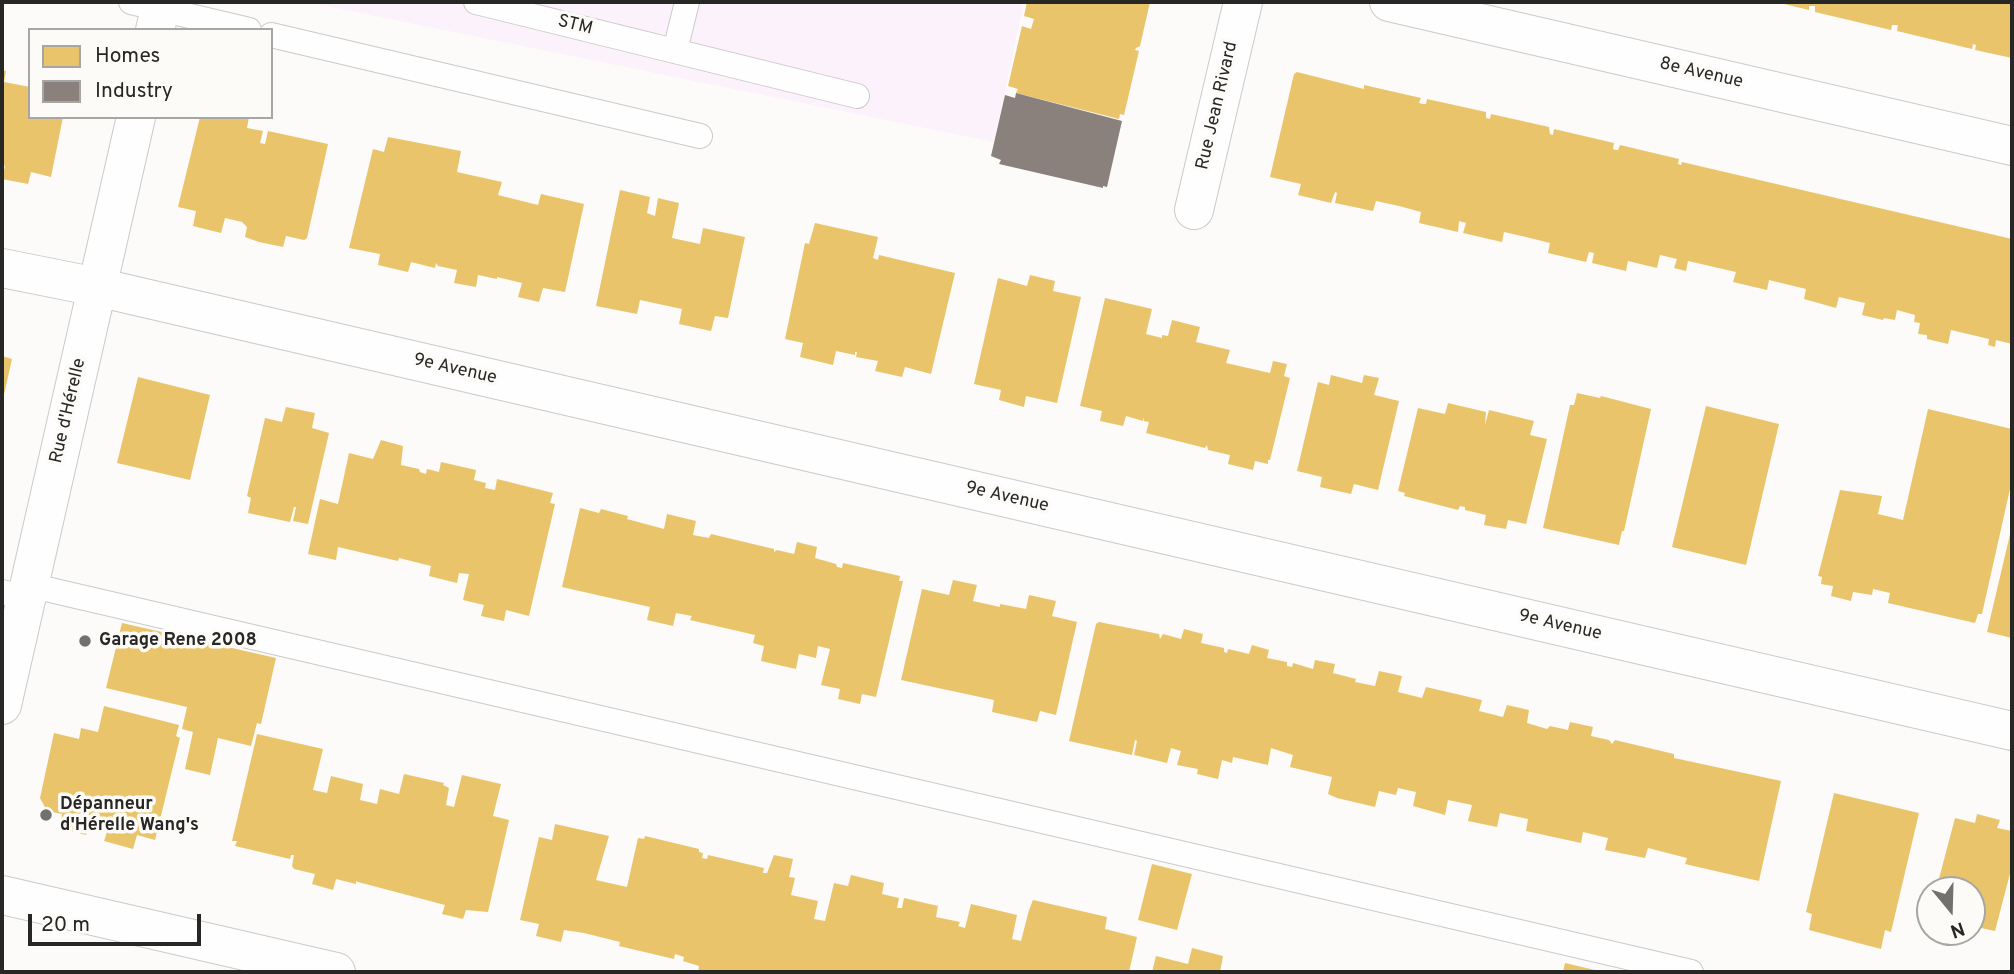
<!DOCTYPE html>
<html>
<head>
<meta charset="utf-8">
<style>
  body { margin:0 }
  #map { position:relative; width:2014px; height:974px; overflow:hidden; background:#fcfbf9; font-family:Overpass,sans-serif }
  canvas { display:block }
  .frame { position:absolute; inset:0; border:4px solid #272726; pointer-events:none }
  .legend { position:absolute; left:28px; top:28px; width:245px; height:91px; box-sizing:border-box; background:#fdfbf8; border:2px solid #a7a6a4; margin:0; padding:9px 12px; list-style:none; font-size:21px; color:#272726 }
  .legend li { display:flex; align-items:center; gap:14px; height:35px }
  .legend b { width:35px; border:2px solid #a7a6a4 }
  .north { position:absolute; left:1916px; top:876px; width:70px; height:70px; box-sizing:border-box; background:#fdfbf8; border:2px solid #a7a6a4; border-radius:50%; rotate:161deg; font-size:19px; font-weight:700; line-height:28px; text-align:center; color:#272726 }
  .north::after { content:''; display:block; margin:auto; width:24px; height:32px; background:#727170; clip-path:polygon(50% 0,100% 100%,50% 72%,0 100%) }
  .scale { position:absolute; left:28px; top:914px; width:173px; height:32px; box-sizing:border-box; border:4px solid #272726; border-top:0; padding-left:9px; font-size:21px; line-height:24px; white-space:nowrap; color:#272726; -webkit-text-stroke:5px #fdfbf8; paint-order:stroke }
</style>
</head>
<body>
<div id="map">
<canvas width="2014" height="974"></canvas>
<div class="frame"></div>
<ul class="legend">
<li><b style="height:19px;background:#e9c46a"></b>Homes</li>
<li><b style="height:19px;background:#8a817c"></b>Industry</li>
</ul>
<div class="north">N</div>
<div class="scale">20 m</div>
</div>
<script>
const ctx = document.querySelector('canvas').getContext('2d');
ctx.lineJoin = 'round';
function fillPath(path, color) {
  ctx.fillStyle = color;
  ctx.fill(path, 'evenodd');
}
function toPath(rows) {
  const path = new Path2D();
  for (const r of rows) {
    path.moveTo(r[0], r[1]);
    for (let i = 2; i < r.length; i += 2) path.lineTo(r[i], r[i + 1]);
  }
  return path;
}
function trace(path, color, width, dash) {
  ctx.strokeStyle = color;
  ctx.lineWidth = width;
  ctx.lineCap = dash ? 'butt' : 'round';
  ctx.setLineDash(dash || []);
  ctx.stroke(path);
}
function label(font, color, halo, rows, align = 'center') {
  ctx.font = font + ' Overpass,sans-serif';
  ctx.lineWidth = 7;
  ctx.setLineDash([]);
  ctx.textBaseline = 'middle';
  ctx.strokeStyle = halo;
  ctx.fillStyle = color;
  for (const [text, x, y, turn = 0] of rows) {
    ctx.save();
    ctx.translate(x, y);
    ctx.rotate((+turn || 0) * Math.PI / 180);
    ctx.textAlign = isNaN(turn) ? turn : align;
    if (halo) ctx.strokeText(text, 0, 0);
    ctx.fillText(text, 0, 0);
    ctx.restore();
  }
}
const industrial = toPath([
  [306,2,1024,2,994,142]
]);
const homes = toPath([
  [1027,2,1150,2,1140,46,1136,48,1135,50,1139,51,1124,115,1120,114,1119,119,1016,93,1018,89,1008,86,1022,26,1031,29,1034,19,1024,16],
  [1776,2,2012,2,2012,58,1975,50,1976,45,1973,44,1972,49,1897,31,1898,25,1892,25,1891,30,1815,12,1815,6,1809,6,1809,10],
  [2,70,6,71,4,82,30,87,30,117,63,117,51,177,31,172,28,184,2,179,5,166,2,165],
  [1297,72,1364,89,1364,85,1421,98,1419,103,1423,104,1426,104,1427,99,1486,112,1486,118,1490,119,1491,114,1549,127,1550,134,1553,135,1554,129,1614,143,1613,149,1616,150,1618,150,1620,145,1679,159,1678,164,1681,165,1682,162,2012,239,2012,344,1996,340,1995,347,1988,345,1989,339,1951,330,1948,344,1927,339,1927,335,1918,334,1920,323,1914,322,1915,315,1897,310,1895,320,1884,318,1883,320,1862,315,1865,303,1839,297,1836,308,1804,299,1806,289,1769,280,1767,290,1733,282,1736,272,1688,261,1686,271,1674,268,1677,259,1660,255,1657,268,1628,261,1626,271,1592,263,1594,253,1589,252,1586,262,1548,253,1550,243,1526,237,1504,232,1502,242,1463,233,1466,223,1459,221,1458,232,1419,223,1421,212,1399,206,1376,201,1373,211,1335,203,1337,193,1335,192,1331,203,1298,195,1301,184,1270,177,1294,74],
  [200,117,207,119,207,117,249,117,247,128,263,131,260,143,265,144,268,131,328,144,307,238,304,240,286,236,283,247,259,242,245,237,247,227,242,222,225,218,221,233,193,226,196,211,178,207],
  [388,137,461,151,457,172,502,182,498,195,538,205,541,194,584,204,565,292,543,288,539,302,518,297,522,283,497,277,497,279,478,275,476,287,454,283,457,270,438,266,436,263,435,268,411,262,408,272,378,265,380,254,349,248,373,149,384,152],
  [620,190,650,197,647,213,655,216,658,198,679,203,672,238,700,244,703,228,745,237,728,318,715,316,711,331,679,324,682,309,640,300,637,314,596,306],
  [815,223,878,237,873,258,878,260,879,255,955,273,931,374,905,367,902,377,875,371,878,361,856,357,857,352,855,352,855,355,836,351,833,365,800,357,803,343,785,339,805,243,809,244],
  [1030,275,1055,281,1053,291,1081,297,1057,403,1026,396,1024,407,999,400,1001,390,974,384,998,278,1027,286],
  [1105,298,1152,309,1146,334,1162,338,1162,335,1168,336,1172,320,1200,327,1196,342,1230,350,1226,363,1270,373,1273,361,1287,364,1284,376,1290,378,1270,460,1268,460,1268,464,1255,461,1253,470,1228,464,1230,455,1208,450,1207,445,1205,448,1146,433,1149,422,1144,421,1144,417,1143,421,1126,416,1123,426,1100,421,1102,411,1080,406],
  [2,356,12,359,3,399,2,399],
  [1331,375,1362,383,1364,375,1379,378,1374,395,1399,401,1378,490,1354,484,1351,494,1320,487,1322,477,1297,471,1318,382,1329,385],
  [138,377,210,395,190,480,117,463],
  [1577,393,1600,398,1601,396,1651,409,1624,531,1622,531,1619,545,1543,528,1570,405,1574,405],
  [1448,403,1486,412,1485,425,1489,410,1534,421,1530,435,1547,439,1526,524,1508,520,1506,529,1484,525,1486,515,1465,510,1465,507,1460,506,1458,510,1404,496,1405,493,1398,491,1418,408,1445,414],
  [1706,406,1779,424,1746,565,1672,547],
  [286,407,315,413,312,428,329,433,308,524,293,521,296,507,294,507,290,522,248,513,251,498,247,496,265,418,282,422],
  [1928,409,2012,429,2012,480,1982,614,1978,614,1975,623,1888,603,1890,593,1873,589,1872,595,1853,592,1851,601,1831,596,1833,586,1821,584,1822,577,1818,576,1840,490,1882,496,1878,514,1903,520],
  [381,440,403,446,401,465,419,469,420,472,426,474,427,469,439,472,441,462,476,470,474,480,486,483,485,488,495,490,497,479,553,493,550,503,555,504,529,616,506,610,504,621,481,616,484,605,463,600,469,574,459,573,457,583,429,576,431,566,399,558,398,561,338,547,336,560,308,554,320,499,338,504,349,453,373,459],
  [580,508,599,513,601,509,628,516,627,519,664,529,667,514,696,521,693,535,709,538,711,534,774,549,774,552,777,550,794,554,797,542,817,547,815,558,836,564,837,567,842,568,843,563,900,576,899,581,903,581,876,697,862,694,860,704,838,699,840,689,821,685,830,649,818,646,816,658,799,654,796,669,761,661,764,646,753,643,755,635,690,620,692,616,676,613,673,626,647,620,650,607,562,587],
  [2011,530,2012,530,2012,638,1987,632],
  [953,580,977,585,973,601,1000,607,1000,604,1026,609,1029,595,1056,601,1052,616,1077,622,1056,715,1040,711,1037,722,992,712,994,700,901,680,922,589,949,595],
  [1099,622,1159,634,1160,639,1163,634,1181,639,1184,629,1203,634,1201,643,1224,648,1224,652,1227,653,1228,649,1249,654,1252,645,1269,650,1267,658,1287,662,1287,666,1292,667,1293,663,1313,669,1315,660,1335,664,1333,673,1356,679,1355,682,1375,686,1379,671,1402,676,1398,692,1422,698,1426,687,1482,700,1479,711,1503,717,1507,705,1529,710,1527,723,1547,729,1550,726,1568,730,1570,722,1593,727,1591,736,1609,740,1612,744,1615,740,1674,754,1674,758,1781,781,1759,881,1685,864,1687,858,1648,848,1645,858,1605,850,1608,838,1583,832,1581,843,1526,831,1528,819,1500,813,1497,827,1468,821,1472,805,1448,800,1445,815,1413,806,1416,792,1398,788,1396,795,1379,791,1375,807,1337,798,1328,794,1332,777,1290,767,1293,755,1271,748,1268,765,1233,757,1232,763,1222,760,1218,779,1197,774,1198,769,1177,765,1181,751,1171,748,1167,763,1134,755,1137,741,1135,740,1132,755,1069,741,1096,624],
  [122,623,276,658,261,724,257,723,251,746,218,738,210,775,185,769,193,732,182,729,187,707,106,688],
  [104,706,179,725,176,736,180,738,155,840,137,835,133,849,104,841,108,829,89,824,86,835,59,828,62,814,47,811,40,798,54,733,79,739,81,728,98,732],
  [257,734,323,749,313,790,327,793,331,776,363,784,360,800,377,804,380,789,399,794,404,774,444,783,443,785,449,788,446,805,454,807,462,775,501,784,493,816,509,820,488,912,466,910,463,919,442,914,445,905,358,882,356,881,356,884,336,879,333,890,312,884,315,874,294,869,292,866,294,855,291,855,290,859,235,846,237,841,232,841],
  [1834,793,1919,813,1891,932,1885,930,1881,949,1809,930,1812,914,1806,912],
  [1977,814,2000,820,1997,828,2012,831,2012,866,1995,931,1972,926,1972,890,1936,890,1955,818,1975,823],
  [555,824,609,836,596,880,627,887,638,838,644,839,645,836,699,849,699,852,703,853,702,858,707,859,708,855,764,868,763,873,767,873,774,855,793,859,789,877,795,878,791,895,818,901,814,919,825,921,834,883,848,886,851,875,884,883,882,894,899,898,897,908,902,908,904,898,938,906,936,917,960,922,958,926,965,928,971,904,1017,915,1012,939,1021,941,1029,910,1033,900,1107,917,1105,929,1137,937,1129,972,745,972,744,970,741,970,740,972,722,970,721,972,698,972,699,966,683,961,684,957,675,954,674,959,619,946,620,942,584,933,564,930,561,942,536,936,539,924,520,920,539,837,552,840],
  [1152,864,1192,874,1177,930,1138,920],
  [1192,948,1223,956,1220,972,1152,972,1156,956,1188,964],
  [1565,963,1599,971,1599,972,1563,972]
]);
const industry = toPath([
  [1016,93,1122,121,1107,187,1103,186,1103,188,999,164,1001,160,991,156,1005,95,1015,98]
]);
const service = toPath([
  [131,2,249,30],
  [476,2,857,96],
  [271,35,700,136],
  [675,51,687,2],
  [29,585,1691,972],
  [2,592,26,598]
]);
const minor = toPath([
  [1389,2,2012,146],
  [155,30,162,2],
  [1194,210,1243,2],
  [2,268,97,287,2012,731],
  [2,705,136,117],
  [2,895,336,972]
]);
const markers = [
  [85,641,7,"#727170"],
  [46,815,7,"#727170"]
];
const streetNames = [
  ["STM",575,26,14],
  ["8e Avenue",1701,74,13],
  ["Rue Jean Rivard",1218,106,-77],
  ["9e Avenue",455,370,13],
  ["Rue d'Hérelle",69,411,-77],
  ["9e Avenue",1007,498,13],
  ["9e Avenue",1560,626,13]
];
const poiNames = [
  ["Garage Rene 2008",99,641],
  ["Dépanneur",60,805],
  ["d'Hérelle Wang's",60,826]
];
fillPath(industrial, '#fbf2fc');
fillPath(homes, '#e9c46a');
fillPath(industry, '#8a817c');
trace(service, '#cacac8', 26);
trace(minor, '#cacac8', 40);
trace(service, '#fffefe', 24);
trace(minor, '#fffefe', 38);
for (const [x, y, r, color] of markers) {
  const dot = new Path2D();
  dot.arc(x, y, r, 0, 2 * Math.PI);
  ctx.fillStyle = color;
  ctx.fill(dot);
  trace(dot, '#fdfbf8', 2.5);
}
label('18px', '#272726', '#fdfbf8', streetNames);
label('bold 18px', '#272726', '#fdfbf8', poiNames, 'left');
</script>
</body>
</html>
